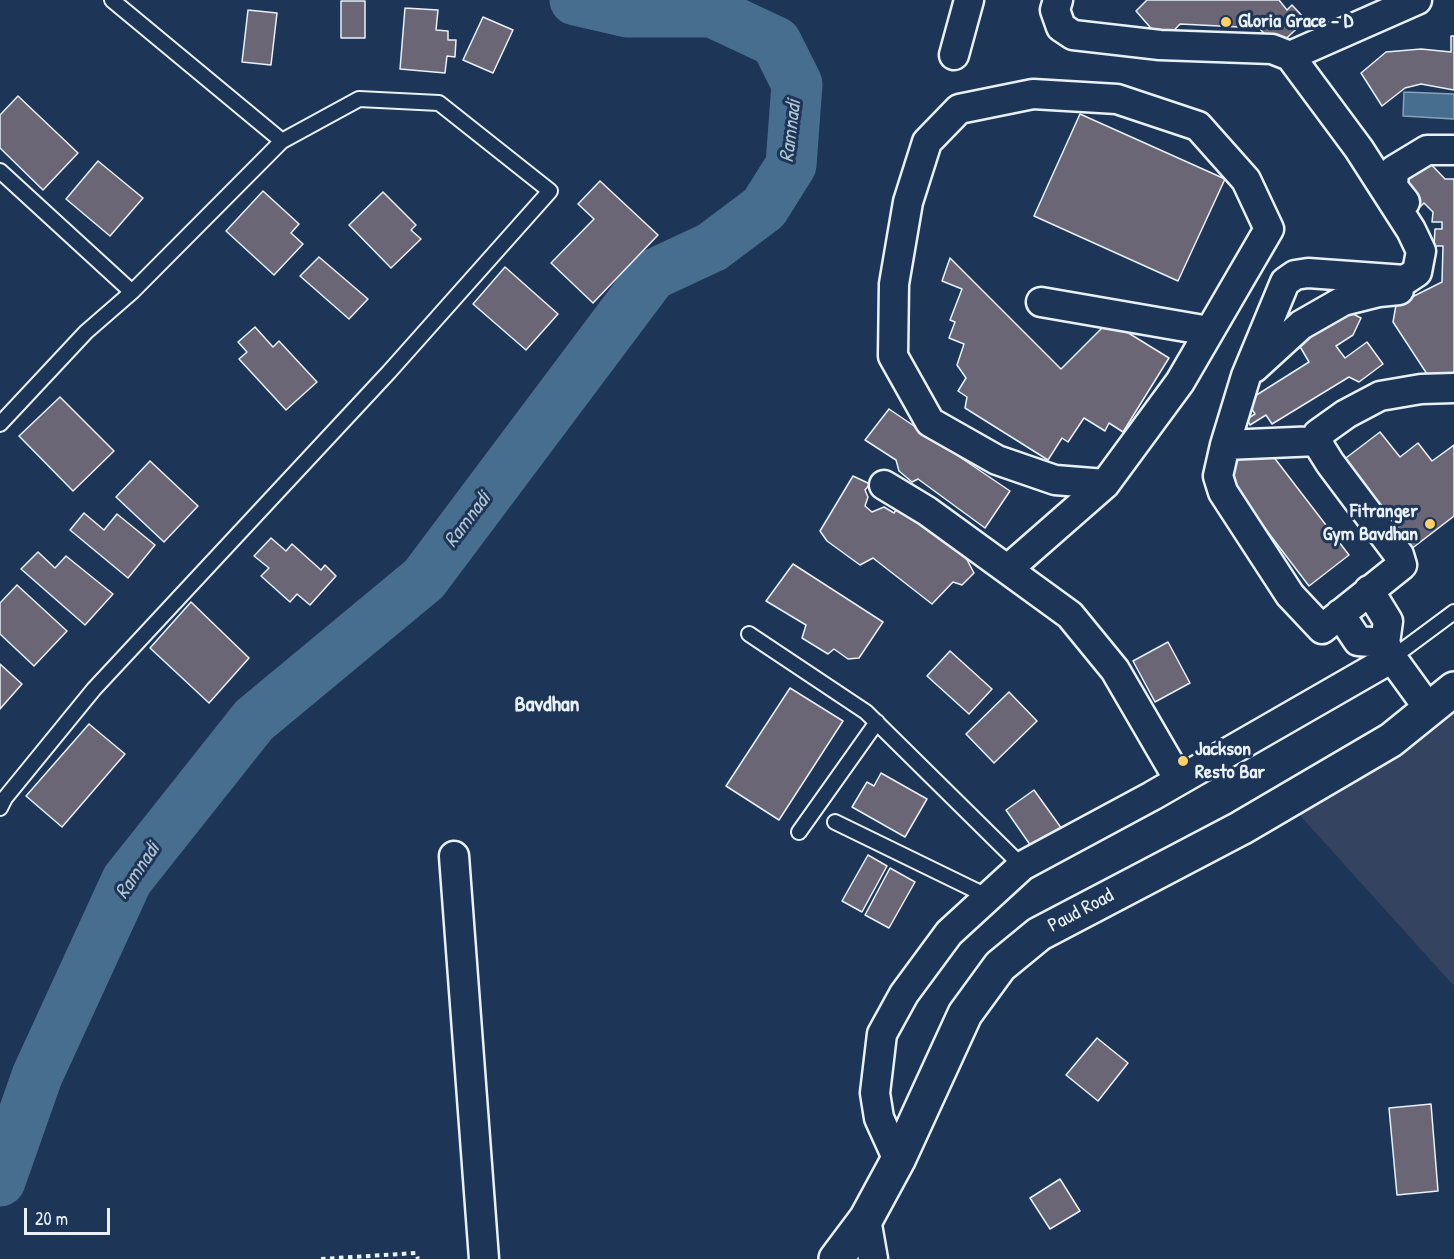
<!DOCTYPE html>
<html>
<head>
<meta charset="utf-8">
<style>
  body { margin:0 }
  #map { position:relative; width:1454px; height:1259px; overflow:hidden; background:#1d3557; font-family:"Patrick Hand",sans-serif }
  canvas { display:block }
  .scale { position:absolute; left:24px; top:1208px; width:86px; height:27px; box-sizing:border-box; border:3px solid #e8f1f8; border-top:0; padding-left:8px; font-size:18px; line-height:21px; white-space:nowrap; color:#e8f1f8; -webkit-text-stroke:4px #1d3557; paint-order:stroke }
</style>
</head>
<body>
<div id="map">
<canvas width="1454" height="1259"></canvas>
<div class="scale">20 m</div>
</div>
<script>
const ctx = document.querySelector('canvas').getContext('2d');
ctx.lineJoin = 'round';
function fillPath(path, color) {
  ctx.fillStyle = color;
  ctx.fill(path, 'evenodd');
}
function toPath(rows) {
  const path = new Path2D();
  for (const r of rows) {
    path.moveTo(r[0], r[1]);
    for (let i = 2; i < r.length; i += 2) path.lineTo(r[i], r[i + 1]);
  }
  return path;
}
function trace(path, color, width, dash) {
  ctx.strokeStyle = color;
  ctx.lineWidth = width;
  ctx.lineCap = dash ? 'butt' : 'round';
  ctx.setLineDash(dash || []);
  ctx.stroke(path);
}
function label(font, color, halo, rows, align = 'center') {
  ctx.font = font + ' "Patrick Hand",sans-serif';
  ctx.lineWidth = 6;
  ctx.setLineDash([]);
  ctx.textBaseline = 'middle';
  ctx.strokeStyle = halo;
  ctx.fillStyle = color;
  for (const [text, x, y, turn = 0] of rows) {
    ctx.save();
    ctx.translate(x, y);
    ctx.rotate((+turn || 0) * Math.PI / 180);
    ctx.textAlign = isNaN(turn) ? turn : align;
    if (halo) ctx.strokeText(text, 0, 0);
    ctx.fillText(text, 0, 0);
    ctx.restore();
  }
}
const built = toPath([
  [1454,689,1454,986,1287,801]
]);
const water = toPath([
  [1404,92,1454,94,1454,119,1403,116,1404,92]
]);
const river = toPath([
  [0,1181,37,1076,127,880,254,720,424,579,652,275,712,247,764,208,791,165,797,84,776,42,712,12,627,12,575,0]
]);
const building = toPath([
  [1147,0,1279,0,1287,10,1292,5,1306,20,1277,47,1259,28,1180,24,1163,42,1136,11,1147,0],
  [341,1,365,1,365,38,341,38,341,1],
  [405,8,438,10,436,30,448,31,448,40,456,40,455,57,447,56,445,73,400,69,405,8],
  [248,10,277,13,271,65,242,62,248,10],
  [483,17,513,30,493,73,463,60,483,17],
  [1451,36,1454,36,1454,90,1421,84,1405,88,1382,106,1361,73,1386,52,1421,49,1451,52,1451,36],
  [18,96,78,153,43,190,0,148,0,115,18,96],
  [1080,114,1225,179,1178,281,1034,216,1080,114],
  [1425,158,1445,179,1454,179,1454,375,1429,377,1393,322,1396,305,1442,282,1443,246,1434,246,1435,229,1442,229,1442,222,1432,222,1433,212,1424,203,1419,208,1397,186,1425,158],
  [98,161,143,198,110,236,66,199,98,161],
  [600,181,658,235,593,303,551,263,594,219,578,204,600,181],
  [263,191,299,224,291,233,303,244,274,275,226,231,263,191],
  [383,192,416,225,411,230,421,239,391,268,349,225,383,192],
  [319,257,368,299,349,319,300,276,319,257],
  [950,258,1061,369,1109,321,1169,358,1123,432,1109,423,1105,431,1084,418,1068,442,1062,438,1048,460,965,408,967,397,958,391,966,378,957,365,964,344,949,338,955,322,950,320,962,289,942,281,950,258],
  [505,267,558,314,526,350,473,304,505,267],
  [1343,309,1361,318,1353,335,1336,346,1345,358,1367,342,1383,364,1359,382,1349,377,1272,424,1266,415,1250,425,1247,419,1255,414,1247,401,1309,362,1295,338,1343,309],
  [255,327,273,347,279,341,317,382,286,410,239,359,247,352,238,342,255,327],
  [60,397,114,451,73,491,19,436,60,397],
  [889,409,1010,491,985,528,918,479,912,482,899,471,896,460,865,440,889,409],
  [1380,432,1400,457,1418,443,1432,461,1454,445,1454,516,1406,553,1338,464,1380,432],
  [1266,447,1349,555,1309,586,1222,472,1250,451,1266,447],
  [150,461,198,506,164,542,116,497,150,461],
  [853,476,870,484,865,490,868,497,865,506,872,512,884,507,894,513,903,500,965,556,974,573,962,585,953,582,932,604,873,558,860,565,827,541,820,531,853,476],
  [84,513,104,530,117,514,155,545,128,578,70,530,84,513],
  [271,538,286,551,292,544,321,570,325,565,336,576,310,605,297,594,290,602,261,576,269,568,254,556,271,538],
  [38,552,55,568,66,556,113,594,85,625,21,569,38,552],
  [793,564,883,622,859,658,848,659,834,649,828,654,802,638,806,625,766,601,793,564],
  [17,585,67,631,34,666,0,634,0,603,17,585],
  [191,602,249,658,209,703,150,648,191,602],
  [1168,642,1190,683,1155,702,1133,661,1168,642],
  [950,651,992,689,969,714,927,676,950,651],
  [0,664,22,684,0,709,0,664],
  [790,688,843,721,779,820,726,786,790,688],
  [1009,692,1037,721,994,763,966,734,1009,692],
  [89,724,125,754,62,827,26,796,89,724],
  [881,773,927,799,905,837,852,807,867,782,874,786,881,773],
  [1034,790,1062,829,1033,849,1006,810,1034,790],
  [868,855,887,866,862,912,842,901,868,855],
  [890,868,915,882,889,928,865,915,890,868],
  [1097,1038,1128,1063,1098,1101,1066,1075,1097,1038],
  [1431,1104,1438,1191,1397,1195,1389,1108,1431,1104],
  [1060,1179,1080,1211,1050,1229,1030,1198,1060,1179]
]);
const path = toPath([
  [321,1259,416,1253,418,1259]
]);
const service = toPath([
  [112,0,282,141],
  [0,171,132,292],
  [0,424,86,332,132,292,282,141,359,99,439,103,550,191,389,372,94,689,5,798,0,808],
  [749,634,866,712,1022,866],
  [1392,658,1454,612],
  [835,822,989,897],
  [799,832,877,722]
]);
const minor = toPath([
  [1058,0,1055,10,1061,27,1073,35,1160,45,1272,49,1290,56,1359,149,1411,230,1421,251,1417,272,1405,280,1308,273,1295,275,1285,282,1246,376,1225,445,1218,476,1223,492,1290,595,1322,629,1402,565,1399,555,1330,463,1320,447,1318,434,1346,414,1380,396,1421,389,1454,388],
  [954,55,969,0],
  [1290,56,1417,0],
  [1405,202,1393,187,1394,170,1427,150,1454,150],
  [1041,302,1209,331],
  [1254,368,1301,325,1343,301,1379,292,1399,290],
  [1225,445,1318,441],
  [884,485,927,511,1070,615,1115,670,1179,780],
  [1008,569,1105,484,1180,382,1269,229,1246,180,1198,126,1117,99,1033,94,959,109,927,142,908,202,894,284,893,356,930,422,997,460,1055,480,1105,484],
  [1369,590,1388,621,1385,643,1392,658,1429,709],
  [1340,614,1358,641,1385,643],
  [454,856,484,1259],
  [898,1160,879,1118,875,1093,882,1034,904,994,949,933,1022,866,1152,796,1392,658],
  [866,1219,873,1259]
]);
const primary = toPath([
  [836,1259,866,1219,898,1160,965,1014,1000,966,1039,934,1241,828,1391,740,1454,689]
]);
const markers = [
  [1226,22,6,"#ffd166"],
  [1430,524,6,"#ffd166"],
  [1183,761,6,"#ffd166"]
];
const poiNames = [
  ["Gloria Grace - D",1238,22],
  ["Fitranger",1418,512,"right"],
  ["Gym Bavdhan",1418,535,"right"],
  ["Jackson",1195,750],
  ["Resto Bar",1195,773]
];
const streetNames = [
  ["Paud Road",1081,911,-28]
];
const waterNames = [
  ["Ramnadi",791,131,-83],
  ["Ramnadi",468,520,-53],
  ["Ramnadi",138,871,-56]
];
const quarterNames = [
  ["Bavdhan",547,705]
];
fillPath(built, '#344460');
fillPath(water, '#476e8f');
trace(water, '#87a2b9', 1.5);
trace(river, '#476e8f', 51);
fillPath(building, '#6a6676');
trace(building, '#e8f1f8', 1.5);
trace(service, '#e8f1f8', 18);
trace(minor, '#e8f1f8', 33);
trace(primary, '#e8f1f8', 38);
trace(path, '#e8f1f8', 4, [4.5, 4.5]);
trace(service, '#1d3557', 14);
trace(minor, '#1d3557', 28);
trace(primary, '#1d3557', 33);
for (const [x, y, r, color] of markers) {
  const dot = new Path2D();
  dot.arc(x, y, r, 0, 2 * Math.PI);
  ctx.fillStyle = color;
  ctx.fill(dot);
  trace(dot, '#1d3557', 2);
}
label('bold 20px', '#e8f1f8', '#1d3557', poiNames, 'left');
label('20px', '#e8f1f8', '#1d3557', streetNames);
label('italic 21px', '#b0c3d3', '#1d3557', waterNames);
label('bold 22px', '#e8f1f8', '#1d3557', quarterNames);
</script>
</body>
</html>
